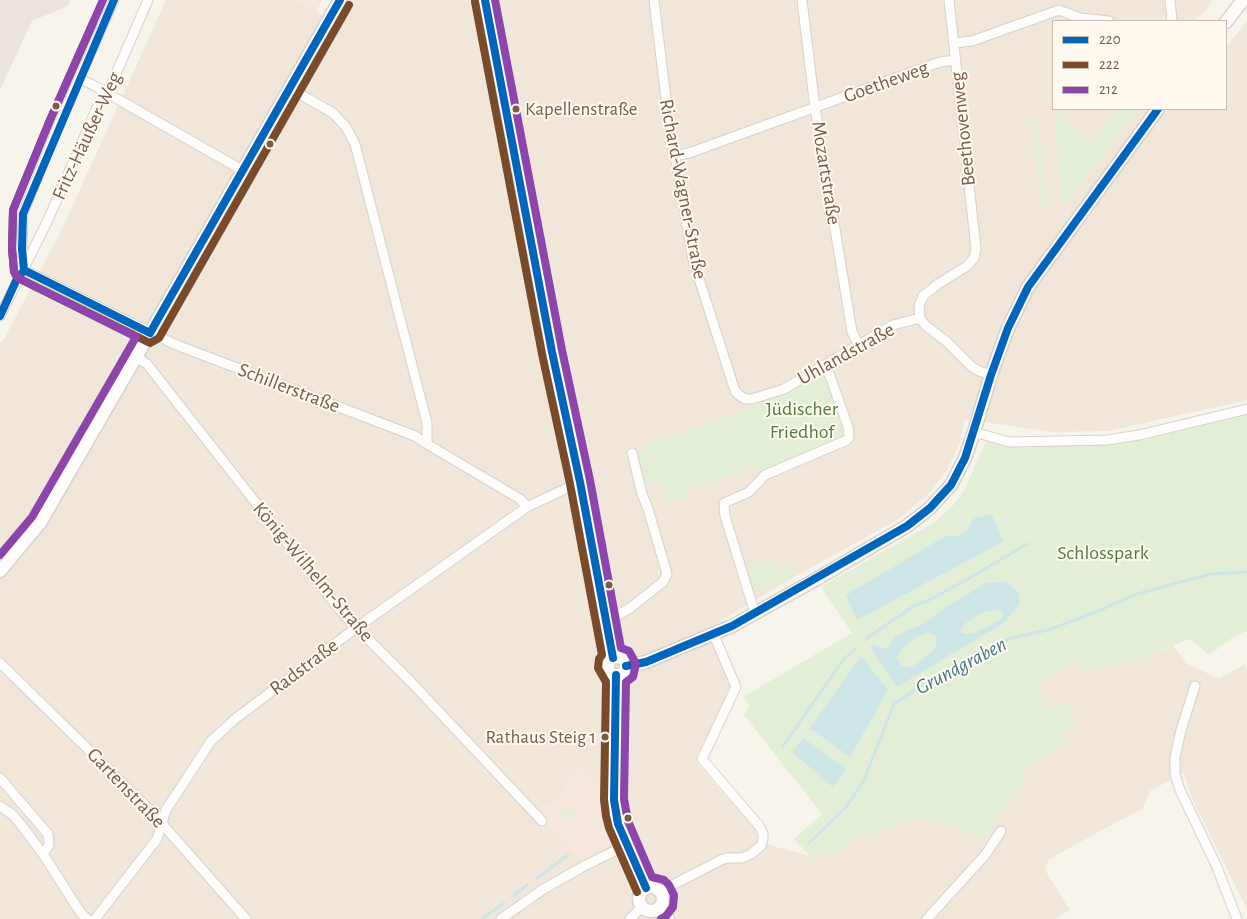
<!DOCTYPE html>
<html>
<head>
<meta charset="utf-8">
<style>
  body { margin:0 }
  #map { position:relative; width:1247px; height:919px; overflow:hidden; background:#f7f4ec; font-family:"Alegreya Sans",sans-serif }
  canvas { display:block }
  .legend { position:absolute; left:1052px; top:20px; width:175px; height:90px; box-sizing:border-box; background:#fff9ef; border:1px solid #c9bbae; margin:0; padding:6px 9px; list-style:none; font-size:15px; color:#775d4c }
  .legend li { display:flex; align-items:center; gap:10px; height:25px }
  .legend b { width:25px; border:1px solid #c9bbae }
</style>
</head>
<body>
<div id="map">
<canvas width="1247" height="919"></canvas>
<ul class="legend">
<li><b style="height:6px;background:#0065bd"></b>220</li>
<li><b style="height:6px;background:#7a4b2a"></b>222</li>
<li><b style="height:6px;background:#8e44ad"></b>212</li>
</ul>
</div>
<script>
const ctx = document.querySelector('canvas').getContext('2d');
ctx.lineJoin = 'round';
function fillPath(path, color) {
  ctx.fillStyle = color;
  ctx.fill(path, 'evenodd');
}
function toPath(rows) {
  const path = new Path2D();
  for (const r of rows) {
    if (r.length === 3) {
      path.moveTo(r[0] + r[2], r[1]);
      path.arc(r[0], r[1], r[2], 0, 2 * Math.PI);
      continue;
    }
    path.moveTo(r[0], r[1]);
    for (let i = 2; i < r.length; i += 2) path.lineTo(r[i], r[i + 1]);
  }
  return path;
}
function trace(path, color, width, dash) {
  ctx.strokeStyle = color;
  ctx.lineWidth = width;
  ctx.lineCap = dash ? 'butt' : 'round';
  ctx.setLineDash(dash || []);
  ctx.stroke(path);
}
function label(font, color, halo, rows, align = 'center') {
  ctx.font = font + ' "Alegreya Sans",sans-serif';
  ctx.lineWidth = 4;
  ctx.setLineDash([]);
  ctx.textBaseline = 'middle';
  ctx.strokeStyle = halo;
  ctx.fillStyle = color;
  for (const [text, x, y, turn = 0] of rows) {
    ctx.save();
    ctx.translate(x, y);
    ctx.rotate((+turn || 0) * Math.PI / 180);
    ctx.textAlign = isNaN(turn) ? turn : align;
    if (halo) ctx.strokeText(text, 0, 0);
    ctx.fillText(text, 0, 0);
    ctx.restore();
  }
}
const residential = toPath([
  [166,0,295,0,317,11,335,24,349,0,1212,0,1206,10,1194,21,1053,21,1053,109,1226,109,1226,47,1247,21,1247,400,1109,431,1051,432,965,419,960,442,948,469,928,495,897,520,796,576,709,628,731,687,729,695,697,755,699,766,769,845,810,856,837,852,856,838,919,817,964,830,981,839,1020,789,1026,770,1064,740,1036,682,1079,662,1085,672,1127,663,1173,646,1188,664,1219,679,1245,664,1247,670,1247,909,1192,799,1184,773,1150,791,1143,808,1049,859,1045,870,1070,910,1055,919,0,919,0,343,4,339,62,229]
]);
const commercial = toPath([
  [295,0,322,0,317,11],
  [581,767,607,790,609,814,613,834,613,841,610,846,582,861,534,810,540,805,548,805,566,788,563,784]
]);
const industrial = toPath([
  [0,0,71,0,68,6,32,21,0,90]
]);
const green = toPath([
  [1116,109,1139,109,1063,205,1055,132,1057,113,1091,143],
  [1038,122,1046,205,1041,205,1032,123],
  [819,374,822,375,826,378,845,428,845,435,842,439,757,472,754,464,719,479,686,489,687,497,665,503,665,500,666,499,660,480,644,485,637,456,655,441,724,418,786,393],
  [1247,412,1247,631,1235,636,1209,655,1190,639,1127,663,1085,672,1079,662,1037,682,1050,709,1068,701,1077,723,1065,729,1068,736,1026,770,1020,789,981,839,964,830,919,817,856,838,837,852,810,856,794,839,822,814,744,715,750,706,743,697,852,633,821,587,933,523,951,508,964,491,987,439,1107,442],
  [770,558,776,573,792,567,796,576,761,591,759,586,754,588,748,566],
  [568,808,576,812,576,817,570,819,564,816,561,811,563,809]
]);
const water = toPath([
  [991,514,1004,541,857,620,846,595,946,536,959,536,967,531,974,518],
  [1005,581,1018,592,1020,603,1005,622,897,687,870,647,873,645,887,649,894,638,908,630,924,624,940,611,986,583],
  [999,610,1003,613,1002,618,989,626,974,633,964,634,960,631,967,622,983,612],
  [930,632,937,637,935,649,913,667,902,666,897,658,902,649,918,636],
  [861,656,888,690,850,757,810,728],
  [803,738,846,769,833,787,792,752]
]);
const stream = toPath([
  [867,638,914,606,931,599,968,579,1027,544],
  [783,746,843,660,855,649],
  [809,843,847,806,864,780,894,704,916,689,1008,639,1048,630,1091,614,1137,594,1211,574,1247,572],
  [537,878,568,855],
  [514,895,527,885],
  [482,919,504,903]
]);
const street = toPath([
  [654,0,668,116,693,260,735,391,739,395,745,399,752,399,784,389,893,325,920,318,925,325,947,342,971,366,979,371,991,375],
  [802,0,815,108,852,332,858,344],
  [1170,0,1172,21],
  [954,43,972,41,1059,10,1080,18,1109,21],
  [80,79,93,85,242,170],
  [289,88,333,113,346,127,355,144,427,423,427,444,520,499,527,507],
  [675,156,689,153,940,62,956,60],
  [23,270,22,249,23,213,59,124,114,0],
  [24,270,174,344,415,436,427,444],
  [0,316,47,222,100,101,112,83,148,0],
  [920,318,919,306,923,296,938,284,967,266,974,258,976,249,949,0],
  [136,357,147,364,343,614,411,682,542,821],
  [974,432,1009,442,1107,440,1139,435,1247,409],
  [756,612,753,607,725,516,724,503,749,492,765,475,847,440,849,437,848,427,830,376,824,365],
  [606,620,613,618,630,608,663,582,667,574,648,509,642,494,632,453],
  [0,663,148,808,246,919],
  [1195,686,1181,730,1175,757,1175,774,1180,790,1216,865,1237,919],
  [0,778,48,834,49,845,43,854],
  [0,806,13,815,22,826,43,854,80,912,87,919],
  [661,891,721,860,727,858,742,858,751,854,761,846,763,839,763,834,760,827,702,759,736,687,714,635],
  [95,919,157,839,166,810,211,741,235,719,356,628,527,507,580,482],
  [501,919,542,890,584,866,627,845],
  [630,919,642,907],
  [927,919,986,854,1001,831]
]);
const secondary = toPath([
  [485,0,520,180,552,352,580,482,613,658],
  [1226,22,1243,0],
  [0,571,40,523,150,333,340,0],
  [617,666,9],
  [626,666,646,662,732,626,815,580,907,526,930,508,951,485,965,458,974,432,991,375,1008,328,1028,287,1158,109],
  [616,675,614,800,616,814,618,824,646,888],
  [651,899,12],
  [659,909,668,919]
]);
const bus1 = toPath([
  [485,0,552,352,580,482,613,658],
  [24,270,150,333,340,0],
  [0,316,16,281,24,270,22,249,23,214,114,0],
  [626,666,646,662,732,626,907,526,930,508,951,485,965,458,991,375,1008,328,1028,287,1158,109],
  [616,675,614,800,618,824,646,888]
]);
const bus2 = toPath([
  [475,2,542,354,570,484,602,655,599,659,598,668,606,682,604,800,606,816,609,828,637,892],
  [93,23,50,120,13,210,12,249,14,272,20,279,150,343,159,338,349,5]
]);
const bus3 = toPath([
  [495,0,562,350,590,480,621,648,629,651,636,664,633,677,626,682,624,799,628,821,652,877,664,880,669,885,674,895,673,907,666,916,661,919],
  [0,555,32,517,136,337,20,279,16,276,14,271,12,249,13,210,50,120,103,0]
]);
const markers = [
  [56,106,4.5,"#775d4c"],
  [516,109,4.5,"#775d4c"],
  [270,144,4.5,"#775d4c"],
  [609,585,4.5,"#775d4c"],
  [605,737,4.5,"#775d4c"],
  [628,818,4.5,"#775d4c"]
];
const busNames = [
  ["Kapellenstraße",525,109],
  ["Rathaus Steig 1",596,737,"right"]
];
const streetNames = [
  ["Goetheweg",886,82,-20],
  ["Beethovenweg",963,129,-96],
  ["Fritz-Häußer-Weg",87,136,-65],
  ["Mozartstraße",826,173,81],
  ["Richard-Wagner-Straße",683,189,79],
  ["Uhlandstraße",846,354,-29],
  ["Schillerstraße",289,388,21],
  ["König-Wilhelm-Straße",313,572,50],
  ["Radstraße",304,667,-37],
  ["Gartenstraße",126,788,46]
];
const parkNames = [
  ["Jüdischer",802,409],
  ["Friedhof",802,432],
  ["Schlosspark",1103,553]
];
const waterNames = [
  ["Grundgraben",961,666,-28]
];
fillPath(residential, '#f0e7da');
fillPath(commercial, '#f5e7dd');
fillPath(industrial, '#ebe4dd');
fillPath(green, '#e3eed7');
fillPath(water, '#cee5e8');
trace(stream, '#cee5e8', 3);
trace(street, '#d7d1ca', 11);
trace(secondary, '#d8d1ca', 15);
trace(street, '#fefdfc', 9);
trace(secondary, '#fefdfc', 12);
trace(bus1, '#0065bd', 8);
trace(bus2, '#7a4b2a', 8);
trace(bus3, '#8e44ad', 8);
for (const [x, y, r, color] of markers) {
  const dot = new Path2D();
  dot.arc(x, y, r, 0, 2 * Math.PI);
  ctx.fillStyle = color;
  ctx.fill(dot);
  trace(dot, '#fff9ef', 2);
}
label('19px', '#775d4c', '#fff9ef', busNames, 'left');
label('20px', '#775d4c', '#fff9ef', streetNames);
label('20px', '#527c43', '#fff9ef', parkNames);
label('italic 21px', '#457b8a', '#fff9ef', waterNames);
</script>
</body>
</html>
